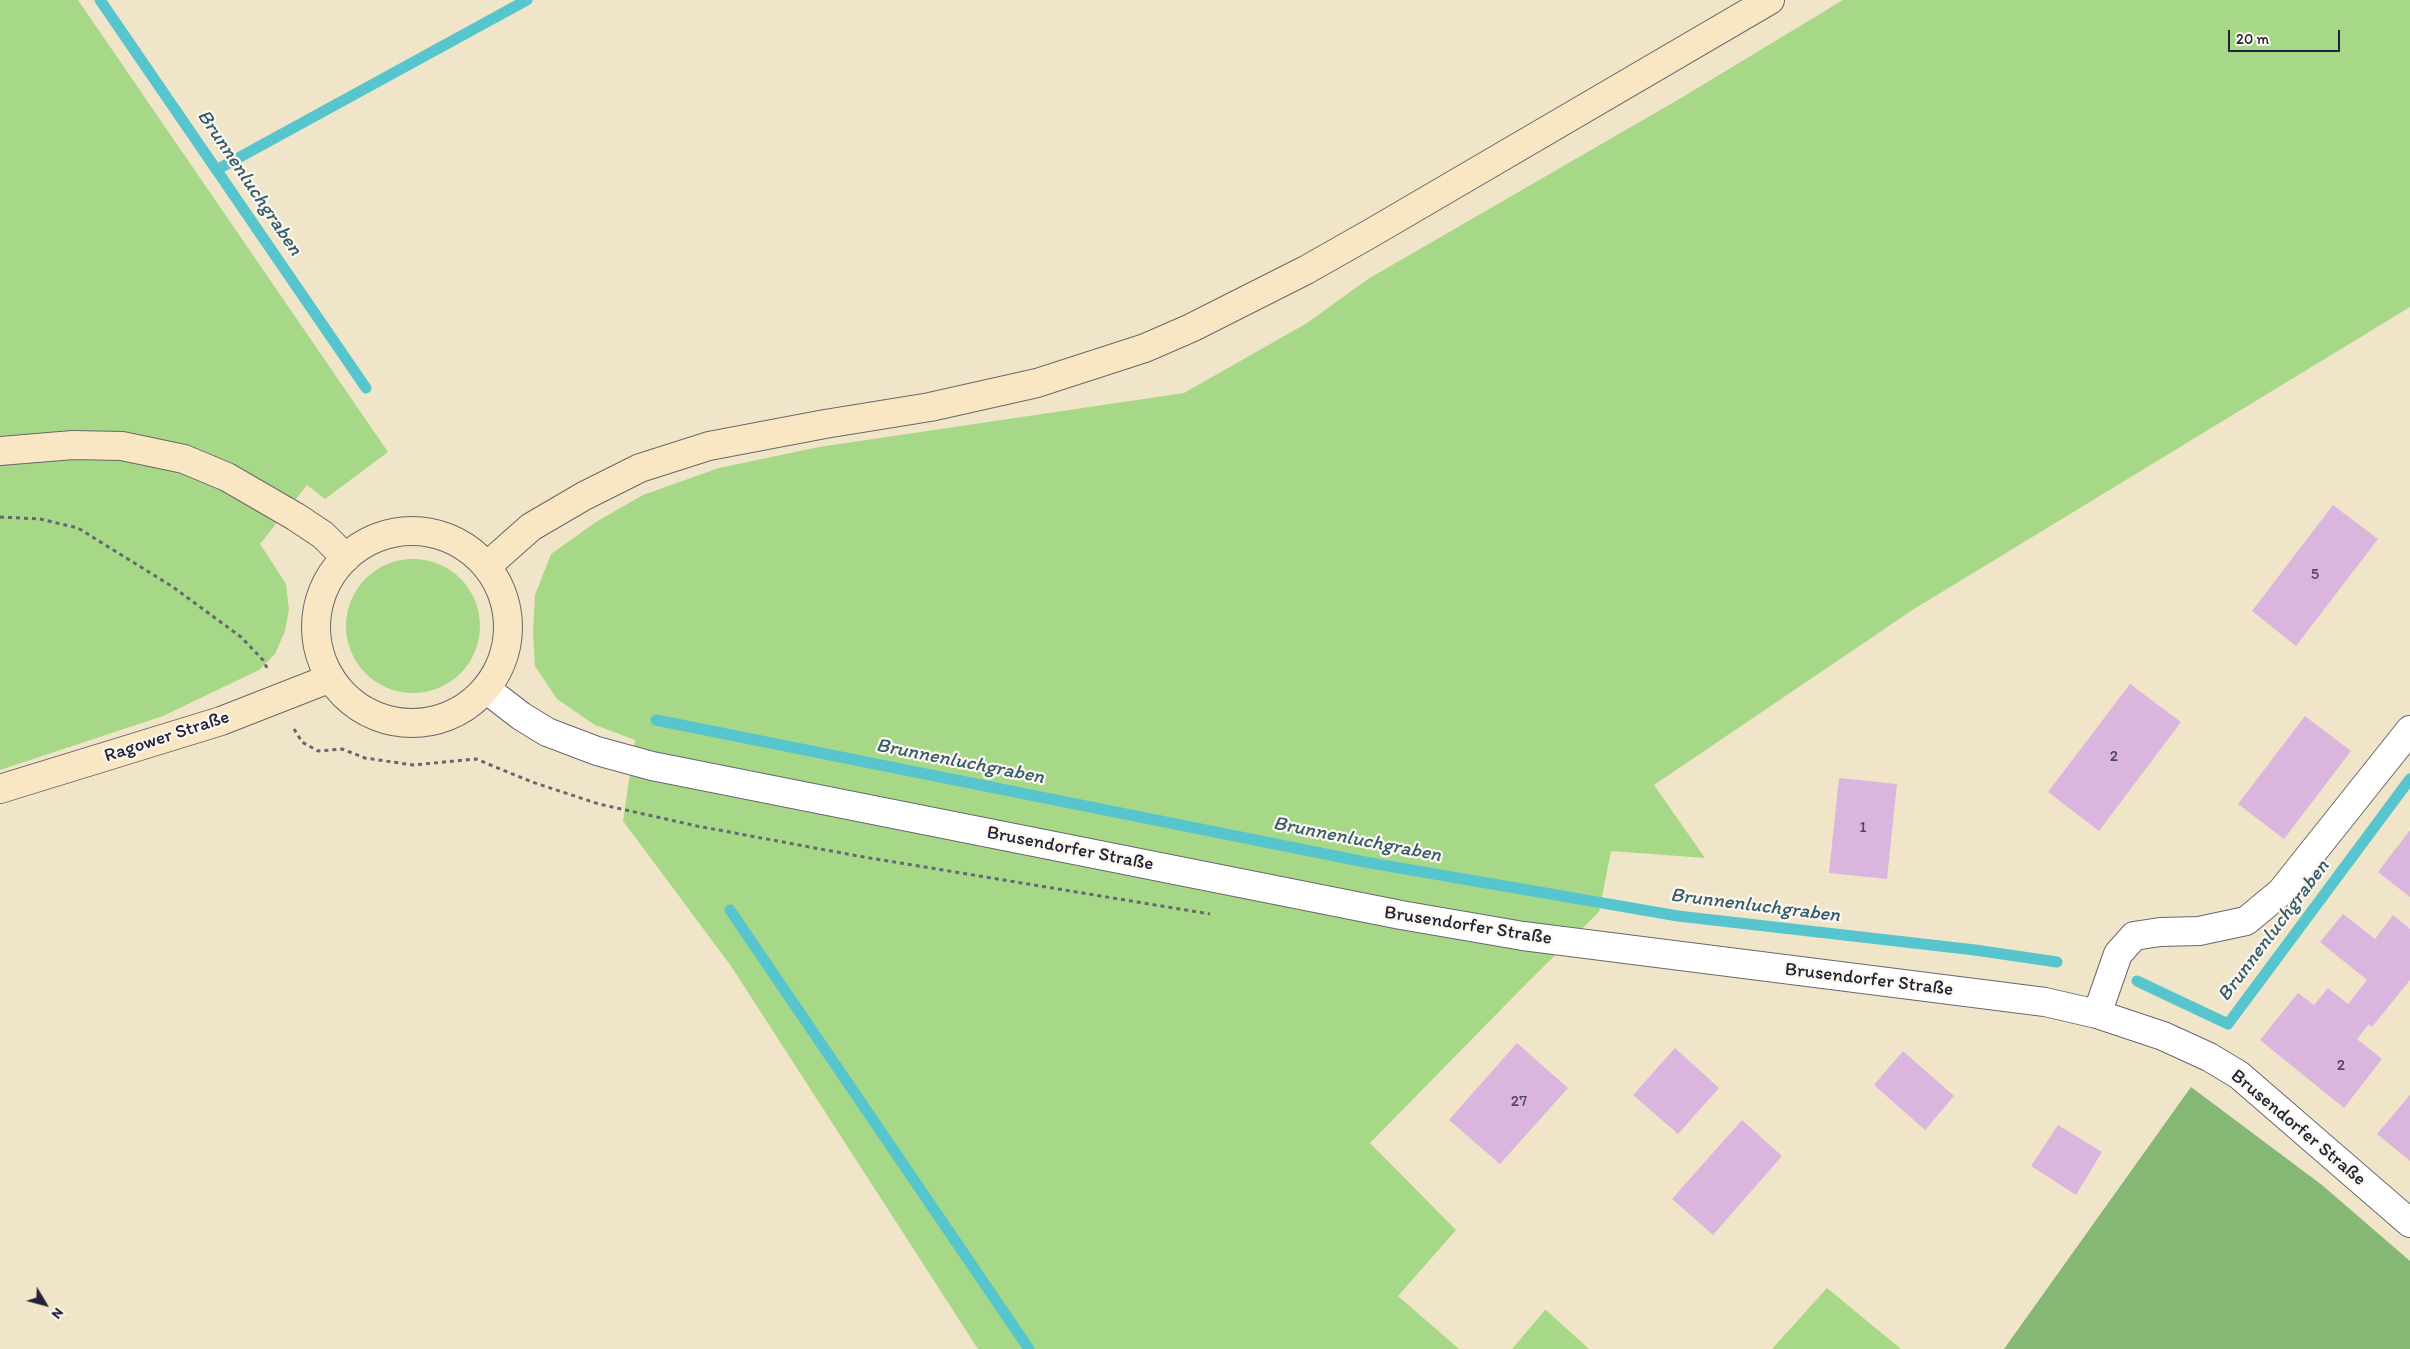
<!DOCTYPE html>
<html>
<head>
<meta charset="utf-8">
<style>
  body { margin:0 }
  #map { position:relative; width:2410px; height:1349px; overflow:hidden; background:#f1e5c9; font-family:Itim,sans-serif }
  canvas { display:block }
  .north { position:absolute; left:20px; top:1279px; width:50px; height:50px; -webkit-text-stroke:4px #fbf7ec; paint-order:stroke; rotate:127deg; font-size:14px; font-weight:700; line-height:20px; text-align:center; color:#22223b }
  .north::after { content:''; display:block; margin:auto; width:18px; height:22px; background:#22223b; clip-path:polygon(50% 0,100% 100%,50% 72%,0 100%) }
  .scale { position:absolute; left:2228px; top:30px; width:112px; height:22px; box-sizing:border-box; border:2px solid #22223b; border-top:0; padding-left:6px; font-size:15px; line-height:18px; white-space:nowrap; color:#22223b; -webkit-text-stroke:4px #fbf7ec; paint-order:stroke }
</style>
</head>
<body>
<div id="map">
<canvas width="2410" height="1349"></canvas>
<div class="north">N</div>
<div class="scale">20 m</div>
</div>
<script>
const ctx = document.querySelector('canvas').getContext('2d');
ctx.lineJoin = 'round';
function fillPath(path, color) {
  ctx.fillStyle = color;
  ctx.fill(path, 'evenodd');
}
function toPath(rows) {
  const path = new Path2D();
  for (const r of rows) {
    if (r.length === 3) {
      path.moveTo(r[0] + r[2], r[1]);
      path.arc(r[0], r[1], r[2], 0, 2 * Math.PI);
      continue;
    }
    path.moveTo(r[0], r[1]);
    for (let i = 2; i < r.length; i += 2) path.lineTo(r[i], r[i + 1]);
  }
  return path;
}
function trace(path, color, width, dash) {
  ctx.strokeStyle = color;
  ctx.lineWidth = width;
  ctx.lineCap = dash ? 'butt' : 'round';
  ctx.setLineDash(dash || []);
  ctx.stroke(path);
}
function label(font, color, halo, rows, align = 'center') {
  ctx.font = font + ' Itim,sans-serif';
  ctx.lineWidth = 4.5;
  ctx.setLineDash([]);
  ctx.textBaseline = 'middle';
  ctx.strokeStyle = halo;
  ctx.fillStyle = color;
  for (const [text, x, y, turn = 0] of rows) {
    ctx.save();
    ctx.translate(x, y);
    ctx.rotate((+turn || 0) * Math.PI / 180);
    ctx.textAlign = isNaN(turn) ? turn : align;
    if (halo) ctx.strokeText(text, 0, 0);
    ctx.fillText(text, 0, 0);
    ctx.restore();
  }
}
const green = toPath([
  [0,0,78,0,388,452,325,499,307,485,260,544,286,584,289,610,285,631,275,654,259,670,163,716,0,770],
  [1843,0,2410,0,2410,307,1914,609,1654,785,1705,858,1611,851,1599,912,1529,981,1370,1143,1456,1230,1398,1296,1459,1349,978,1349,731,966,623,821,635,740,595,725,557,699,535,666,533,632,535,595,551,554,596,522,643,495,719,468,819,447,1184,393,1307,323,1368,279,1681,98],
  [413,626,67],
  [1827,1288,1901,1349,1772,1349],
  [1545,1310,1546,1310,1589,1349,1512,1349]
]);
const forest = toPath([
  [2191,1087,2322,1185,2410,1261,2410,1349,2004,1349]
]);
const stream = toPath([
  [100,0,366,388],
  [218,169,527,0],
  [656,720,1365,862,1678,916,1975,950,2057,962],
  [730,910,1029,1349],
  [2137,981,2228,1024,2410,779]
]);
const building = toPath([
  [2333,505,2378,539,2296,646,2252,611],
  [2130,684,2181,722,2099,831,2048,792],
  [2305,716,2351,751,2284,839,2238,804],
  [1839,778,1897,784,1887,879,1829,873],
  [2410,830,2410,897,2378,872],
  [2343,914,2375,939,2393,915,2410,929,2410,980,2372,1027,2369,1024,2357,1039,2382,1059,2344,1108,2260,1040,2298,993,2314,1005,2328,988,2348,1004,2367,980,2320,942],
  [1517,1043,1568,1088,1500,1164,1449,1120],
  [1675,1048,1719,1088,1678,1134,1633,1095],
  [1903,1051,1954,1096,1925,1130,1874,1085],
  [2410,1095,2410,1161,2377,1134],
  [1742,1120,1782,1156,1713,1235,1672,1199],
  [2058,1125,2102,1152,2076,1195,2031,1166]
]);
const path = toPath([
  [0,517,40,519,78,528,173,587,241,637,263,660,267,668],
  [294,729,302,742,318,751,342,749,365,758,413,765,476,759,532,782,599,804,697,826,858,856,1210,914]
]);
const minor = toPath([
  [486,689,521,716,547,732,597,751,652,766,1401,915,1523,936,2045,1002,2097,1014,2163,1036,2209,1057,2239,1075,2410,1223],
  [2097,1014,2118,954,2134,936,2160,932,2199,931,2246,921,2281,892,2410,730]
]);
const secondary = toPath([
  [0,451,73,445,122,446,184,459,227,477,296,517,323,535,346,558],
  [412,627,96],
  [487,566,531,527,584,496,640,468,709,446,825,424,930,407,1037,383,1145,348,1191,328,1306,270,1373,232,1770,0],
  [0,789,221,721,331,678]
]);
const numberNames = [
  ["5",2315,575],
  ["2",2114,757],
  ["1",1863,828],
  ["2",2341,1066],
  ["27",1519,1102]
];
const streetNames = [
  ["Ragower Straße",167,737,-18],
  ["Brusendorfer Straße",1070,849,11],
  ["Brusendorfer Straße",1468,926,9],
  ["Brusendorfer Straße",1869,980,7],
  ["Brusendorfer Straße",2298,1128,40]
];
const waterNames = [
  ["Brunnenluchgraben",249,183,56],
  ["Brunnenluchgraben",960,762,11],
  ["Brunnenluchgraben",1357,840,11],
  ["Brunnenluchgraben",1755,906,7],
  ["Brunnenluchgraben",2274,931,-53]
];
fillPath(green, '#a6d888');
fillPath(forest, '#84b874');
trace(stream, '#57c5cd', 11);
fillPath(building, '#dab6de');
trace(minor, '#6a666d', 30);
trace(secondary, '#6a666d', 30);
trace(path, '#6a666d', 3, [4, 4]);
trace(minor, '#fff', 28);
trace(secondary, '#f9e7c3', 28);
label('16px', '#504764', null, numberNames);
label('19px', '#22223b', '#fbf7ec', streetNames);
label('italic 20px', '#355b6e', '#fbf7ec', waterNames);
</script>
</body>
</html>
